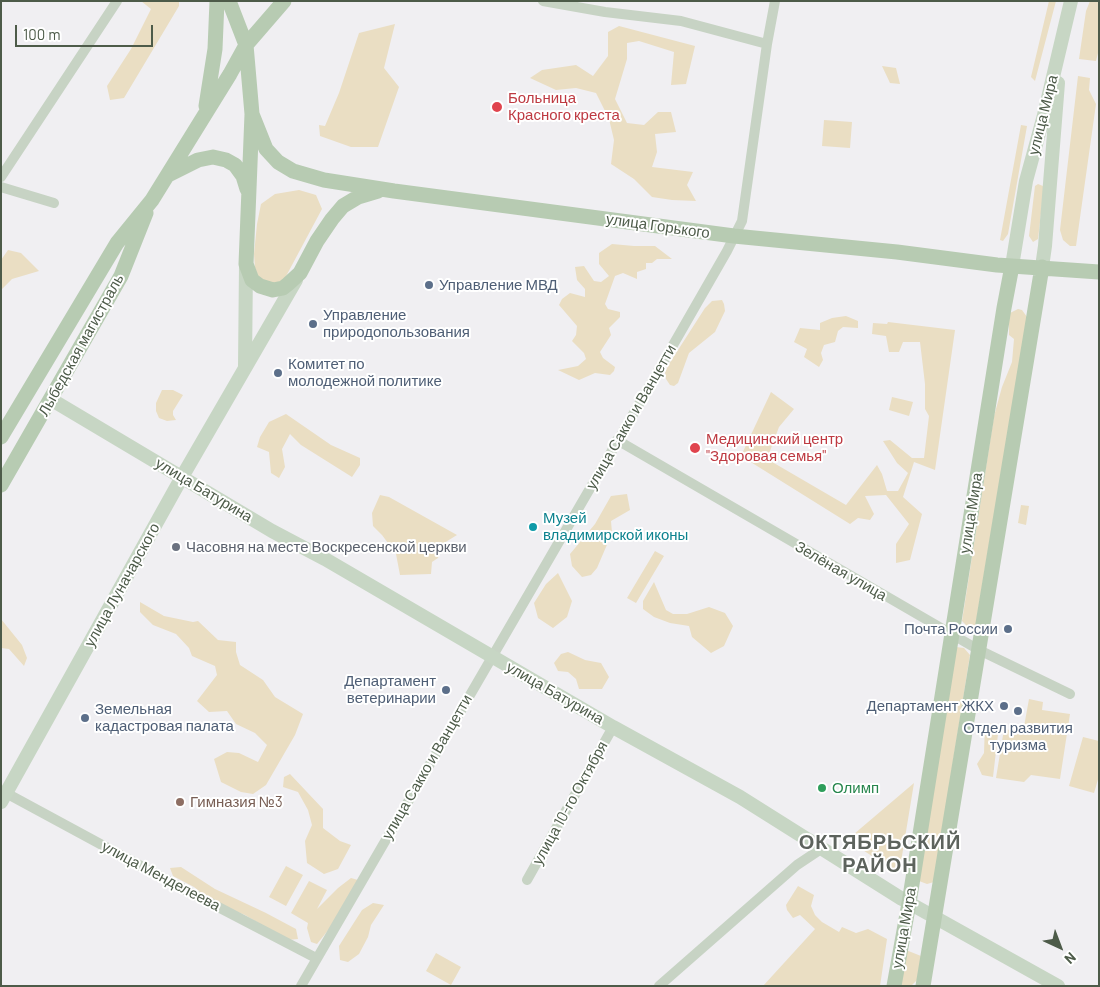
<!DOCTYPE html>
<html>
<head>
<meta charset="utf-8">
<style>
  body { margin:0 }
  #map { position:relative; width:1100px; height:987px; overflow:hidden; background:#f0eff2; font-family:Barlow,sans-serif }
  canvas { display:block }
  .frame { position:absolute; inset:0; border:2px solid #4d5b49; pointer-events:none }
  .north { position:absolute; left:1035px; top:922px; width:50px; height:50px; -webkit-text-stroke:4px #fff; paint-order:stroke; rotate:137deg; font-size:14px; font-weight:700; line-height:20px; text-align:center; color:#4d5b49 }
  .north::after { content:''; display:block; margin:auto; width:18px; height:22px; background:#4d5b49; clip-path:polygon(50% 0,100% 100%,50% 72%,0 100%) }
  .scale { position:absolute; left:15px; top:25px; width:138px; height:22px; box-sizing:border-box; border:2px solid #4d5b49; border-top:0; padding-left:6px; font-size:15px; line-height:18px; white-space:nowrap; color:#4d5b49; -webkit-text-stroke:4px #fff; paint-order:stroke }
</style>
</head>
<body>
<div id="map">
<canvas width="1100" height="987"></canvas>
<div class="frame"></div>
<div class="north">N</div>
<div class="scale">100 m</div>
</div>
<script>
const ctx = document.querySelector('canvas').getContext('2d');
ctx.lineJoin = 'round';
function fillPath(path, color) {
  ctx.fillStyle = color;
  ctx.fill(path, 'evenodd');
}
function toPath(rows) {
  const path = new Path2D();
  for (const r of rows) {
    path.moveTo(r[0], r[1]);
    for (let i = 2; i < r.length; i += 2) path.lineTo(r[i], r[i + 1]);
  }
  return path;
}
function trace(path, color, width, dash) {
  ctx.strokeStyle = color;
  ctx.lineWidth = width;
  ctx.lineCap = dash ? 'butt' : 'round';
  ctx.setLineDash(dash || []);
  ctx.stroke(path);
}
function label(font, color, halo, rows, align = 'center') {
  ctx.font = font + ' Barlow,sans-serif';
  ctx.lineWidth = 4;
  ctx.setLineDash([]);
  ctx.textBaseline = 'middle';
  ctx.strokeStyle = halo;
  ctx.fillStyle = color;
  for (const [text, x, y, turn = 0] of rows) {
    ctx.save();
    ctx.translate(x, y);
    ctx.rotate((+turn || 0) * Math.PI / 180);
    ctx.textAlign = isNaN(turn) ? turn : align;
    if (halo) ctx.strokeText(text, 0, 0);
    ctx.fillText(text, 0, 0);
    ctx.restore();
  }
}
const green = toPath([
  [141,1,179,1,179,6,124,98,110,100,107,86,131,49,151,9],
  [1049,1,1056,1,1035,81,1031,77],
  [1090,1,1099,1,1099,49,1096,61,1079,59,1086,11],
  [395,24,384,68,399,87,378,147,351,147,320,136,319,125,325,126,339,93,359,33],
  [619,26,695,46,686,84,671,85,674,52,639,41,627,43,627,59,615,99,627,123,644,125,658,112,671,112,676,132,655,134,657,152,652,167,693,172,687,185,696,201,672,200,652,197,634,179,611,164,614,140,609,119,596,93,576,88,556,90,530,78,542,70,576,65,593,76,608,56,608,32],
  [882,66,896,68,900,84,890,83],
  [1078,76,1090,78,1089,90,1096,104,1076,246,1070,246,1063,240,1060,230],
  [824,120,852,122,850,148,822,146],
  [1021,125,1027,126,1008,234,1003,241,1000,240],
  [1038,184,1043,186,1044,188,1038,239,1033,242,1029,236,1035,186],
  [299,190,316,195,322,209,284,280,275,285,264,281,258,276,255,268,254,254,257,224,261,204,275,194],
  [612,244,634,246,655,246,672,259,657,259,652,263,646,263,646,269,637,272,637,279,623,273,615,276,605,304,608,309,620,312,620,317,609,328,611,335,600,352,603,358,615,367,614,371,610,375,595,373,579,380,558,370,578,366,586,359,584,353,572,341,576,335,577,326,559,305,562,299,570,293,585,297,585,289,577,280,575,267,584,266,594,281,601,282,609,276,599,264,599,253],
  [8,250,21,253,39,271,12,279,1,290,1,260],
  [722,300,724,304,725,311,715,332,689,353,678,383,674,386,670,385,666,379,665,372,669,364,705,308,712,301],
  [1018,309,1022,310,1027,317,975,629,968,627,962,621,994,416,1002,387,1012,362,1014,339,1009,335,1009,318,1010,313],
  [846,316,858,321,858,328,843,327,838,331,835,342,824,345,821,353,823,360,819,367,804,357,807,349,794,342,800,328,820,330,820,323,832,318],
  [888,322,955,330,935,470,914,462,903,497,922,514,910,560,896,563,896,544,909,524,886,495,865,496,874,514,870,520,858,518,850,524,741,456,771,392,794,409,779,427,767,459,846,505,877,465,882,474,887,491,898,491,908,473,897,463,883,441,890,440,912,458,924,458,929,416,925,409,925,384,920,342,903,342,899,352,889,352,886,336,872,334,873,323,887,324],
  [162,390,173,390,183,395,173,411,173,415,176,420,167,421,159,418,156,411,156,403],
  [892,397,913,402,909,416,889,410],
  [286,414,331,445,360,458,360,465,352,477,301,445,290,434,282,449,285,467,279,478,271,473,269,452,257,447,260,437,269,422],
  [627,494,630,510,611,521,612,533,597,568,591,575,582,577,572,566,570,554,595,524,611,496],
  [380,495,389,497,457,535,444,543,438,558,432,562,431,574,400,575,396,554,382,535,373,526,372,513],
  [1021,505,1029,506,1026,525,1018,523],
  [655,551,664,556,636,603,627,598],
  [558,573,572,601,567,617,553,628,538,618,534,603,546,584],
  [654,582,666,610,673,614,687,614,709,607,725,613,733,626,724,646,711,653,692,637,689,626,670,623,654,617,643,609,643,601],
  [140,602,164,616,193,622,198,621,218,640,236,642,236,652,240,665,263,680,275,697,303,714,295,735,266,785,253,794,241,792,221,782,214,759,227,752,239,753,258,762,267,745,255,733,236,724,227,711,209,712,197,701,217,675,215,666,192,656,189,648,176,634,153,625,140,612],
  [1,619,22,645,27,658,24,666,9,649,1,648],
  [956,647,964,648,970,655,934,882,927,884,919,881],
  [568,652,585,660,601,663,609,677,602,689,579,689,576,679,568,672,558,671,554,663,561,654],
  [1029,699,1043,702,1042,710,1070,714,1060,779,1031,775,1024,782,996,778,1004,729,1023,732],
  [985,723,993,724,998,734,993,777,982,775,977,764,984,753],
  [1083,737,1099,741,1099,776,1094,793,1069,786],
  [290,774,323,809,323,828,340,841,351,845,338,869,324,874,307,863,305,841,312,825,308,810,298,792,283,787,284,777],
  [914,783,900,868,895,871,855,845,854,834],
  [286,866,303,875,286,906,269,897],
  [181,867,215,889,266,913,296,929,298,939,287,940,245,915,214,903,194,887,173,876,170,868],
  [351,878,358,880,334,923,317,944,311,942,307,928,308,923,291,913,309,881,327,890,317,909,338,888],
  [798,886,814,895,811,906,815,915,822,922,839,932,842,927,856,933,868,929,887,939,880,986,763,986,815,929,800,915,793,918,787,910,786,905],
  [373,903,384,905,371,925,368,937,359,954,348,962,340,960,339,946,362,910],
  [906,950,921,956,917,980,911,986,900,986],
  [436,953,461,967,451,985,426,971]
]);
const street = toPath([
  [543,1,605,12,681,21,767,44],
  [1,177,117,1],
  [1,187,54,203],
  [617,440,979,650,1070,694],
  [6,793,176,885,316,958],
  [527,880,613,727],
  [301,986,653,380,727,251,742,221,767,44,775,1],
  [659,986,797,865,821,849]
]);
const secondary = toPath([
  [1012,266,1026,181,1044,115,1071,1],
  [1042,267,1045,246,1058,83],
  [245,366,246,265],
  [52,400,272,531,325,559,613,727,740,797,902,899,1058,986],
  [1,802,182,477,296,280]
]);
const primary = toPath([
  [229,1,246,45,252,114,246,264,252,280,260,286,273,290,283,288,288,284,300,273,317,241,332,219,343,206,358,197,378,191],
  [206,106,215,49,217,1],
  [252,114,266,149,278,162,293,171,324,180,394,191,734,236,897,252,997,265,1099,272],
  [168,175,198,160,213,157,226,160,235,165,243,176,247,189],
  [1,437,117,243,152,200,230,74,246,45,284,1],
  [1,485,121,276,146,213],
  [894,986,909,903,1004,308,1012,266],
  [923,986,1042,267]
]);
const markers = [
  [497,107,6,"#e0444e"],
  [429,285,5,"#5c6f8a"],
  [313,324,5,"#5c6f8a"],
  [278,373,5,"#5c6f8a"],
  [695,448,6,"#e0444e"],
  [533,527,5,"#0f9aa8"],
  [176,547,5,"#6b7280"],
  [1008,629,5,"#5c6f8a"],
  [446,690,5,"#5c6f8a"],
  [1004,706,5,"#5c6f8a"],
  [1018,711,5,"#5c6f8a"],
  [85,718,5,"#5c6f8a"],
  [822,788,5,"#2e9e5b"],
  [180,802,5,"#8d6e63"]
];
const healthNames = [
  ["Больница",508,98],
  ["Красного креста",508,115],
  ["Медицинский центр",706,439],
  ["\"Здоровая семья\"",706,456]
];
const streetNames = [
  ["улица Мира",1043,115,-76],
  ["улица Горького",658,226,8],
  ["Лыбедская магистраль",81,345,-61],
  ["улица Сакко и Ванцетти",631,417,-60],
  ["улица Батурина",204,490,31],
  ["улица Мира",971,513,-81],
  ["Зелёная улица",841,571,30],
  ["улица Луначарского",122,585,-61],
  ["улица Батурина",555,693,30],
  ["улица Сакко и Ванцетти",427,767,-60],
  ["улица 10-го Октября",570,803,-61],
  ["улица Менделеева",161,876,28],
  ["улица Мира",904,928,-80]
];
const serviceNames = [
  ["Управление МВД",439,285],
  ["Управление",323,315],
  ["природопользования",323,332],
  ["Комитет по",288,364],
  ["молодежной политике",288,381],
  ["Почта России",998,629,"right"],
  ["Департамент",436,681,"right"],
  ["ветеринарии",436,698,"right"],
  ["Департамент ЖКХ",994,706,"right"],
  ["Земельная",95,709],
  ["кадастровая палата",95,726],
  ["Отдел развития",1018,728,"center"],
  ["туризма",1018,745,"center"]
];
const cultureNames = [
  ["Музей",543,518],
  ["владимирской иконы",543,535]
];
const worshipNames = [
  ["Часовня на месте Воскресенской церкви",186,547]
];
const leisureNames = [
  ["Олимп",832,788]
];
const educationNames = [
  ["Гимназия №3",190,802]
];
const districtNames = [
  ["ОКТЯБРЬСКИЙ",880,842],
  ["РАЙОН",880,865]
];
fillPath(green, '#eadec3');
trace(street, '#c7d3c4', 10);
trace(secondary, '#c7d6c4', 14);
trace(primary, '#b7cbb2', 15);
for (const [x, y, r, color] of markers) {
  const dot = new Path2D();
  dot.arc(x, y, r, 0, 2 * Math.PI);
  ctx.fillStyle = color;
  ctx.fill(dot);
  trace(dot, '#fff', 2);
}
label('15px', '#be3a42', '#fff', healthNames, 'left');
label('15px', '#4d5b49', '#fff', streetNames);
label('15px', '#4e5e75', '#fff', serviceNames, 'left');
label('15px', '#0d838f', '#fff', cultureNames, 'left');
label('15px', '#5b616d', '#fff', worshipNames, 'left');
label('15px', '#27864d', '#fff', leisureNames, 'left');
label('15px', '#785e54', '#fff', educationNames, 'left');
ctx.letterSpacing = '1px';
label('bold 20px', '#5d635d', '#fff', districtNames);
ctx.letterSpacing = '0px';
</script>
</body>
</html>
